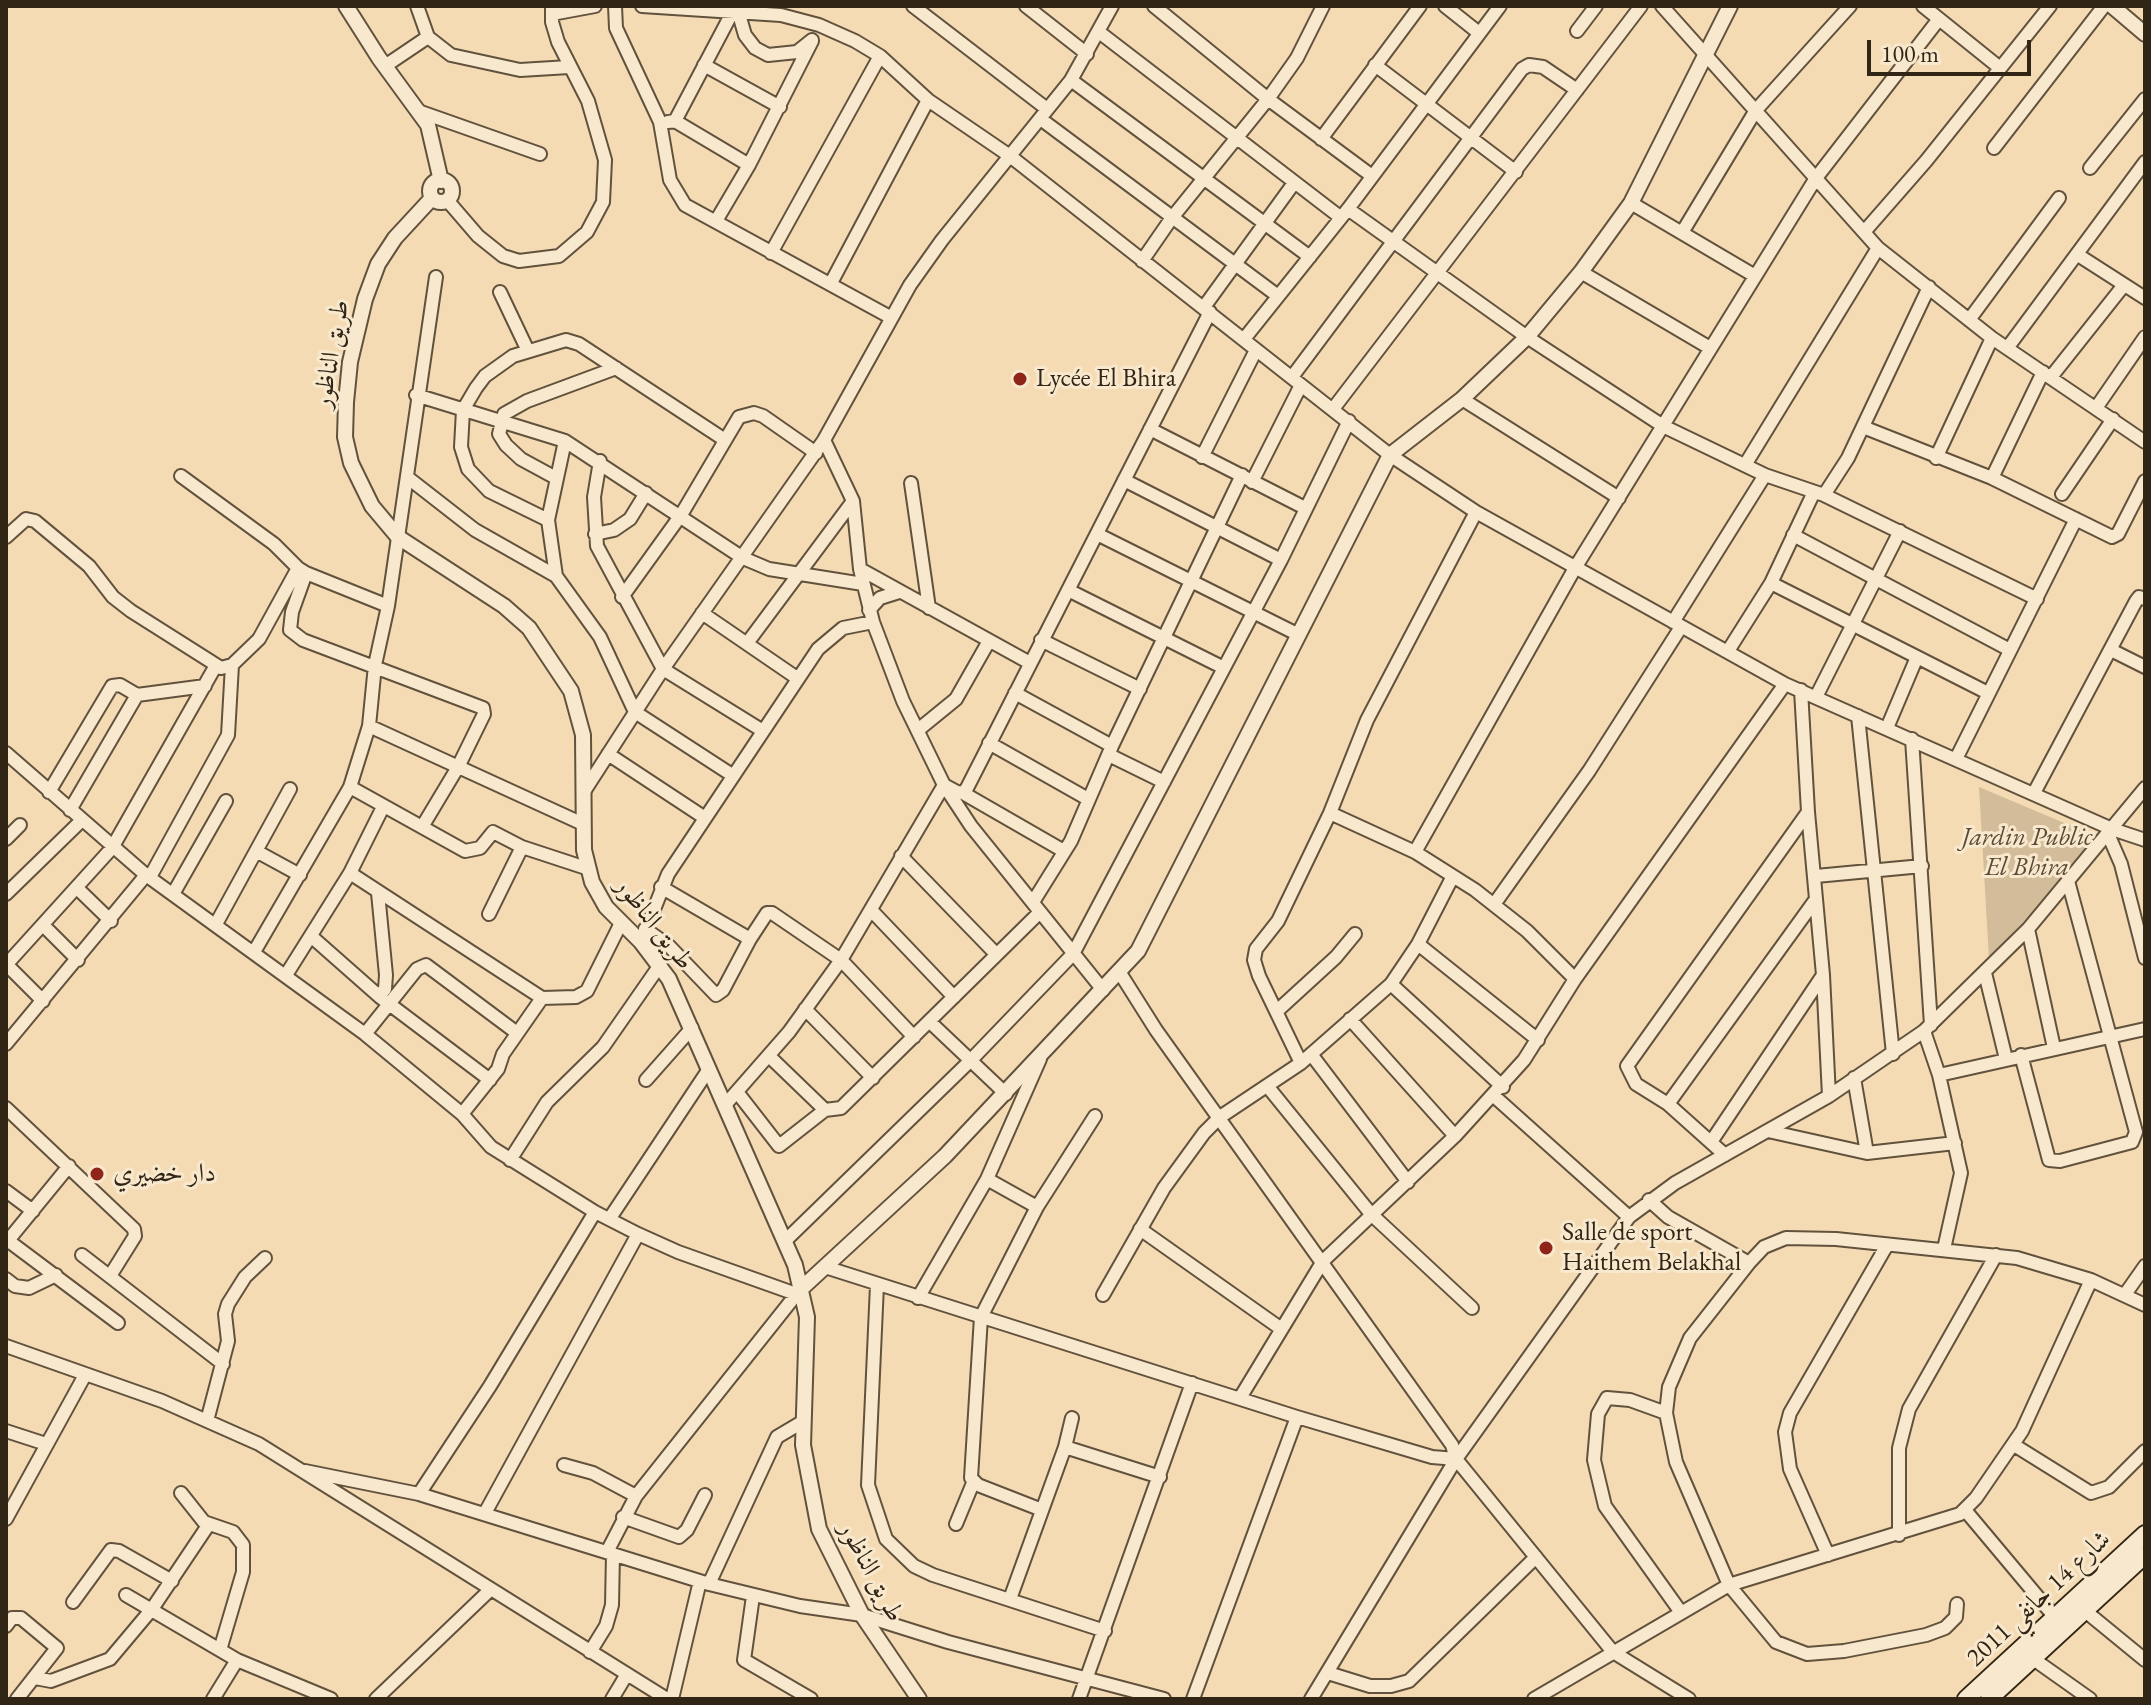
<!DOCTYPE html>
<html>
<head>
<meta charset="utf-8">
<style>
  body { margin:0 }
  #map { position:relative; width:2151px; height:1705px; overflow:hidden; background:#f4dbb4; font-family:"EB Garamond",serif }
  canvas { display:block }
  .frame { position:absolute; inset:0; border:8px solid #312515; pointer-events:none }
  .scale { position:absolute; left:1867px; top:40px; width:164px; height:36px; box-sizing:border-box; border:4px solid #312515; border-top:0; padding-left:10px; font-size:24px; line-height:28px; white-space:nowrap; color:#312515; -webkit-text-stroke:6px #f8e8ce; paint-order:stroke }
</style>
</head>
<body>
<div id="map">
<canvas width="2151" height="1705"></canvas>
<div class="frame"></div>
<div class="scale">100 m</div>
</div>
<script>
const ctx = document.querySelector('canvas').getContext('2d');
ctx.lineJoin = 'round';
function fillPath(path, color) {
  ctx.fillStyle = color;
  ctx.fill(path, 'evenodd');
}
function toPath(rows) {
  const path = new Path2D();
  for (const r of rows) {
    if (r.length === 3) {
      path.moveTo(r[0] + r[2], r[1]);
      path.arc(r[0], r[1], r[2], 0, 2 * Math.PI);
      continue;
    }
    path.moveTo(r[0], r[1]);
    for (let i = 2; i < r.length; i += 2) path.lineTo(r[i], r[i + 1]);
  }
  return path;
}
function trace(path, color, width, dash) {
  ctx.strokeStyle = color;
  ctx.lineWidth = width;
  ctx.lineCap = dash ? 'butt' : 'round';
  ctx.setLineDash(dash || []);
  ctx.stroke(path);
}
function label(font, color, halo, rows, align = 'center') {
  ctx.font = font + ' "EB Garamond",Amiri,serif';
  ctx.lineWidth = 6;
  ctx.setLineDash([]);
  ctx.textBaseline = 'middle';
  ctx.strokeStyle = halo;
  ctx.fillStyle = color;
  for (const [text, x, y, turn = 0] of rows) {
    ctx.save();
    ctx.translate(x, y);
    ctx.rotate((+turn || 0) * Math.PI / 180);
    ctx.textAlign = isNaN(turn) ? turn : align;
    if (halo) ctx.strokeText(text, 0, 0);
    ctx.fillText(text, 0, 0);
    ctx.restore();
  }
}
const green = toPath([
  [1979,787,2102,839,1989,958]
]);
const minor = toPath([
  [417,6,428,37,451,55,520,70,569,67],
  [615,6,616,28,660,122,670,180,685,205,890,317],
  [642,6,781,15,819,25,855,41,880,56,928,100,1010,156,1390,455,1476,512,1785,684,2112,829,2145,840],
  [913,6,1047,109],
  [1026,6,1087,54],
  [1154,6,1268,99,1372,176],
  [1445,6,1479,33],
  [1662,6,1878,248,1992,338,2145,442],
  [1923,6,2000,68],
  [738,11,745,35,755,48,768,55,797,52,812,40],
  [552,14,595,6],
  [1577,31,1596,6],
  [1099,32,1340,217],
  [704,65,780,107],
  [1375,65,1516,172],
  [385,66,428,37],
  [1071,80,1310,257],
  [418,111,540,154],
  [1042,120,1278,296],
  [675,121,733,11],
  [668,122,675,121,749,165],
  [1321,139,1420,6],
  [1994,148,2104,6],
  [2090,168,2145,99],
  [447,200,478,236,503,256,519,261,559,256,587,232,603,202,605,160,588,101,558,42,552,22,552,6],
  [1631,203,1755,276],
  [1348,209,1527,337,1663,426,1765,475,1824,495,2037,599],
  [716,221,749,165,812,41],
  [1683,231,1756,110,1850,6],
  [1864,232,1926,161,2050,6],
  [771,253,880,56],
  [2078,255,2145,298],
  [1142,261,1171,219,1268,99,1297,58,1323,6],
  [1581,272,1710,348],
  [831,283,928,100],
  [500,292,528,351],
  [1204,307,1294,183],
  [1969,320,2059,198],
  [1244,339,1348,209,1500,6],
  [2008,347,2145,162],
  [1292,377,1522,69,1529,65,1543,67,1577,90],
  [2051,377,2124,285],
  [416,395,565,441,743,558,769,569,863,584],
  [1462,399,1619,498],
  [2096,408,2145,337],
  [1333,409,1641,6],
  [1863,427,1992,478,2112,537,2118,534,2145,481],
  [1150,429,1305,508],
  [824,440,853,501,860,569,873,622,903,701,944,785,971,826,1103,990],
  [565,441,548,520,556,576,600,637,635,712,732,775],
  [1202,457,1256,350],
  [1936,458,1992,338],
  [600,461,594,497,597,546,663,669,763,731],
  [1745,465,1878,248],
  [181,476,274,544,298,568],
  [407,477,475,530,556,576],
  [556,478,521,459,506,445,499,434,504,414,527,401,616,368],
  [1992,478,2043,372],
  [1124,480,1281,560],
  [1252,482,1301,385],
  [911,483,929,608],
  [2062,494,2113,419],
  [1824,495,1848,458,1929,287],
  [548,520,489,491,468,469,461,447,463,410,476,388,485,376,513,356,566,340,579,344,725,440],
  [595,534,614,530,630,519,646,493],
  [1097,534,1297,634],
  [1793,535,2010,650],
  [6,537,26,519,35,521,89,566,113,597,131,611,221,668,232,665,259,639,298,568,306,573],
  [860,569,1030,663],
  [1771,583,1988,693],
  [1068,590,1224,668],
  [622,597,681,515,739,417,754,413,763,416,816,453],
  [388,606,306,573,292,612,290,630,303,640,483,708,484,714,458,767,422,827],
  [869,610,880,598,899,592],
  [702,613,797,678],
  [1673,622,1765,475],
  [1041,640,1140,689],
  [748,642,853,501],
  [2111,650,2145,667],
  [1728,651,1771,583,1813,494],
  [1801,690,1808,812,1823,975,1829,1096],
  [1015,693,1112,746],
  [1816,697,1900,531],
  [1858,716,1893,1054],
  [369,726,583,824],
  [1887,728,1917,657],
  [918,730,956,699,989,641],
  [1912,739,1931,1025],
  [989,743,1088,799],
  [6,753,146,875,365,1034,462,1114,491,1147,595,1212,638,1234,678,1252,796,1294],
  [608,754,705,818],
  [1109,755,1164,782],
  [1956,759,2076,519],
  [350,787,465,851,480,848,493,832,522,847,589,869],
  [585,790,663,669,824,440,910,285,942,240,1071,80,1112,6],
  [49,792,112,686,120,685,137,695,205,686],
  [963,793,1062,850],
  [2034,793,2136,601,2139,597,2145,599],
  [70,810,137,695],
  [1330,813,1415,852,1475,890,1527,931,1575,979],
  [2108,834,2121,864,2145,958],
  [6,839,20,825],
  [256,851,300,875],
  [1415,852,1575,568,1816,178,1939,19],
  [901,856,996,954],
  [350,873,542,998,576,997,587,991,621,923],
  [1816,876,1922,866],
  [150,877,228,735,232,665],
  [661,887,750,939,767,913,772,913,841,960,914,1037],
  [77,888,111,921],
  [378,893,386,975,385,989,379,996],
  [6,894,81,821],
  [173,894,226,801],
  [1033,902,1071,841,1112,746,1242,475],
  [1495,903,1589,771,1681,627],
  [871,910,954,997],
  [489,914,522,847],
  [216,924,290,789],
  [43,925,78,960],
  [645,929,669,946,716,995,723,990,750,939],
  [2028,929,2054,1048],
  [312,937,380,997,490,1080],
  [641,942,668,874,818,649,843,628,873,622],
  [1418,944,1538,1040],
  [254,952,350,787,369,726,375,665,388,606,436,277],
  [6,964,43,1001],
  [6,965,112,848,215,667],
  [1120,973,1156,1030,1452,1445,1456,1459,1613,1652,1689,1699],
  [1985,973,2006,1059],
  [286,975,350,873,383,807],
  [1391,984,1503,1087],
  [805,1009,873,1078],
  [1277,1011,1336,957,1355,934],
  [1350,1019,1455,1136],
  [930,1022,1006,1094],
  [1924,1031,1939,1075,1961,1173,1944,1249],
  [365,1034,417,969,426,965,517,1033],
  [6,1044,146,875],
  [1311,1054,1408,1182],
  [2021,1055,2049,1160,2060,1161,2132,1142,2136,1132,2068,881],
  [769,1056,825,1110,841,1108,1040,912],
  [1301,1063,1259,976,1254,960,1256,949,1278,921,1330,813,1367,720,1476,512],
  [1939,1075,2145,1029],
  [1854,1078,1867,1153],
  [646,1080,692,1028],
  [1268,1087,1371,1214,1472,1308],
  [737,1092,779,1146,825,1110],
  [1494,1096,1629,1217],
  [1668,1104,1816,899],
  [725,1105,789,1032,841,960,944,785,957,792,963,793,967,788,1210,312],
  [6,1108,134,1229,135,1236,110,1276],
  [462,1114,498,1069,503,1054,542,998],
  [1768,1131,1867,1153,1955,1143],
  [1711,1142,1823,975],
  [1725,1155,1668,1104,1636,1084,1627,1066,1808,812],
  [510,1160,547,1102,603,1047,660,965],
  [987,1179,1037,1207],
  [6,1191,33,1211],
  [1649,1200,1668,1217,1749,1263],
  [610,1218,709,1069],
  [1140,1229,1280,1328],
  [6,1239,118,1323],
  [785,1241,970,1061,1073,954,1281,560,1349,421],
  [6,1243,69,1166],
  [82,1255,223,1364],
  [825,1267,1297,1417,1432,1457,1456,1459],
  [6,1279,15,1286,29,1288,56,1275],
  [877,1285,868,1485,886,1539,914,1566,933,1575,1105,1631],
  [2126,1293,2145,1266],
  [1103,1295,1164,1188,1204,1133,1220,1117,1301,1063,1391,984,1418,944,1453,876],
  [918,1298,987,1179,1040,1059],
  [6,1346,162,1401,259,1444,667,1699],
  [1240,1398,1323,1261,1455,1136,1524,1060,1575,979,1785,684],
  [1666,1413,1630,1400,1607,1398,1598,1414,1594,1460,1605,1506,1680,1611],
  [207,1421,228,1341,225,1314,228,1304,245,1277,265,1258],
  [6,1431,46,1444],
  [2014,1445,2091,1493,2109,1487,2145,1451],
  [1065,1447,1072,1418],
  [564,1465,593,1473,636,1496],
  [305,1471,419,1494,709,1584,800,1606,862,1615,948,1642,1164,1699],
  [181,1493,204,1522,233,1532,243,1545,243,1572,220,1650],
  [419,1494,490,1386,595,1212],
  [1042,1510,978,1485,971,1478,981,1317,1037,1207,1095,1116],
  [1965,1510,2058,1621],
  [485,1513,638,1234],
  [623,1517,679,1537,687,1530,705,1495],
  [6,1519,85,1375],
  [956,1524,973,1483],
  [1899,1535,1899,1448,1909,1409,1996,1255],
  [607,1552,636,1496,799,1291],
  [1828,1555,1790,1469,1785,1432,1790,1413,1887,1245],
  [709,1584,777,1437,804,1421],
  [126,1595,237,1660,331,1699],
  [753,1596,744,1660,811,1699],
  [1010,1599,1065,1447,1160,1477],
  [73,1602,111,1550,119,1551,172,1581],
  [1957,1604,1956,1617,1945,1628,1926,1635,1844,1651,1807,1654,1776,1642,1729,1585,1676,1462,1666,1413,1669,1387,1690,1338,1749,1263,1764,1247,1786,1238,1836,1239,2017,1258,2091,1280,2145,1305],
  [2084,1610,2145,1660],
  [6,1626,12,1618,21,1618,57,1648,17,1699],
  [590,1652,606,1626,612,1605,613,1554],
  [2032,1658,2090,1699],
  [1328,1673,1370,1686,1391,1686,1409,1681,1536,1557],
  [35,1678,51,1681,110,1659,152,1609,209,1524],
  [213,1699,237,1660],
  [376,1699,490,1590],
  [612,1699,627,1674],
  [672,1699,700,1581],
  [1079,1699,1192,1383],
  [1193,1699,1297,1417],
  [1311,1699,1456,1459,1629,1217,1675,1183,1829,1096,1924,1031,2028,929,2145,788],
  [1534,1699,1729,1585,1960,1514,1976,1498,2022,1431,2091,1280]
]);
const tertiary = toPath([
  [346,6,379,58,428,125,441,181],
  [2112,6,2145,34],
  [441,191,11],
  [432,198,395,238,378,264,365,299,350,362,346,402,345,437,351,463,372,506,398,537,504,606,529,628,571,691,583,735,584,850,592,882,606,907,641,942,669,979,795,1265,807,1317,803,1445,819,1529,862,1615,919,1699],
  [803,1287,945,1156,1138,951,1390,455,1462,399,1527,337,1581,272,1631,203,1730,6]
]);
const secondary = toPath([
  [1966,1699,2145,1534],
  [1989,1699,2145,1555]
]);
const markers = [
  [1020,379,8,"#8f2418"],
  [97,1174,8,"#8f2418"],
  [1546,1248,8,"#8f2418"]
];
const streetNames = [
  ["طريق الناظور",332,354,-80],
  ["طريق الناظور",654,924,52],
  ["طريق الناظور",871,1572,62],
  ["شارع 14 جانفي 2011",2039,1599,-43]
];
const poiNames = [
  ["Lycée El Bhira",1036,379],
  ["دار خضيري",113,1174],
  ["Salle de sport",1562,1233],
  ["Haithem Belakhal",1562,1263]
];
const parkNames = [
  ["Jardin Public",2027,838],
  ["El Bhira",2027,868]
];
fillPath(green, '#d3bc99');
trace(minor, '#62523d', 16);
trace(tertiary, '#62523d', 18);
trace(secondary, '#312515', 20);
trace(minor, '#f8e8ce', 12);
trace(tertiary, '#f8e8ce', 14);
trace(secondary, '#f8e8ce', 16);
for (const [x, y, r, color] of markers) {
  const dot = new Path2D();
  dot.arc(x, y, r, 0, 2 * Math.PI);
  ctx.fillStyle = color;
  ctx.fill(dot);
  trace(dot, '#f8e8ce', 3);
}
label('26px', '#312515', '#f8e8ce', streetNames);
label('26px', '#312515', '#f8e8ce', poiNames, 'left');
label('italic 26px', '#5a4b36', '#f8e8ce', parkNames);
</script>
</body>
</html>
